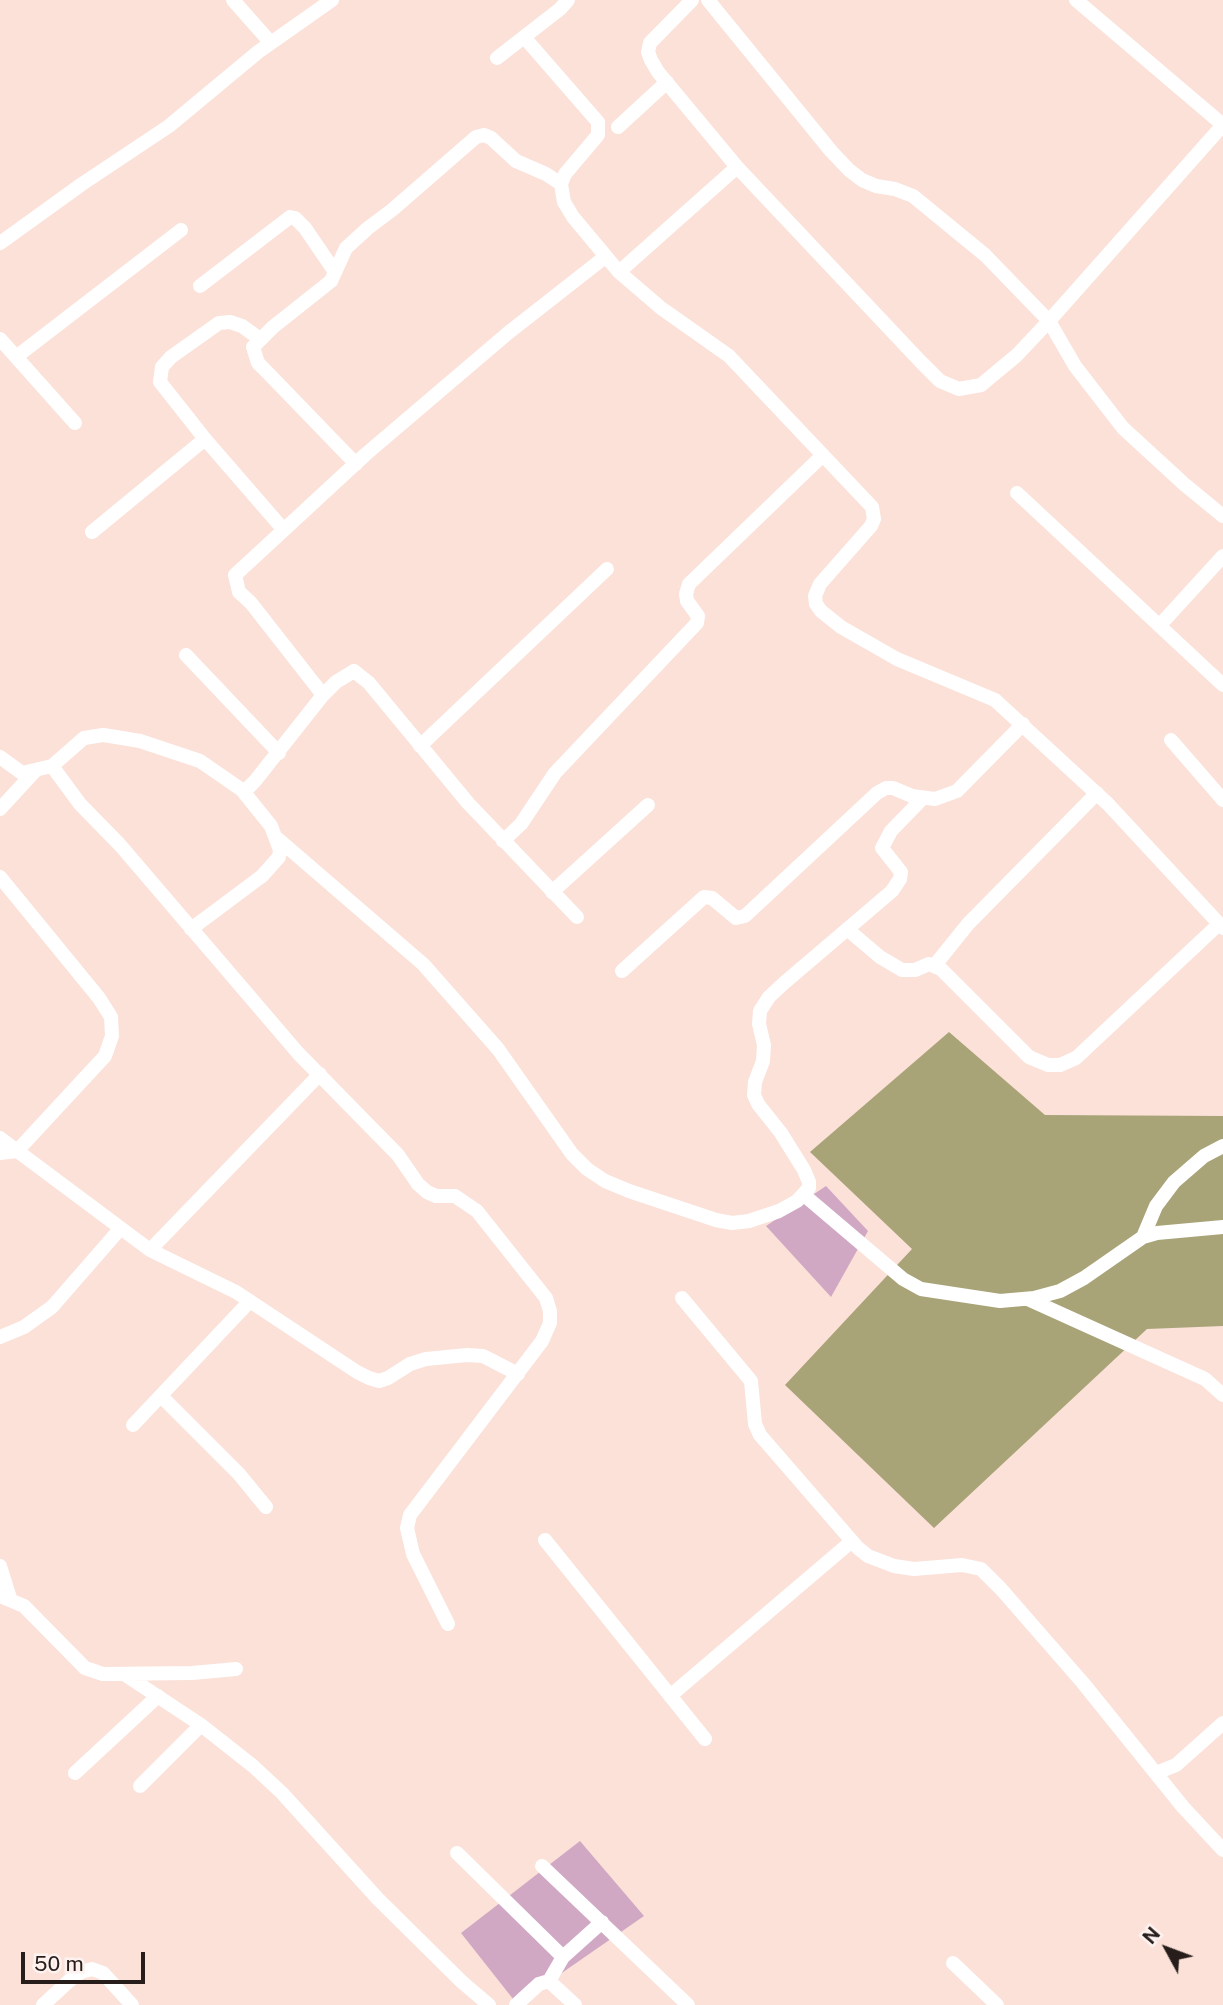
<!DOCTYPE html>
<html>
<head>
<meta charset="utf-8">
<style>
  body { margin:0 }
  #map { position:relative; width:1223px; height:2005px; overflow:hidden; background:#fbe1d8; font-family:"Public Sans",sans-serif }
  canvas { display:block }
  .north { position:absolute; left:1132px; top:1914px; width:70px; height:70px; -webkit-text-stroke:5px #fdf2ef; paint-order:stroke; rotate:311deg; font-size:19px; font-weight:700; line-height:28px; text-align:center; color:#271e1b }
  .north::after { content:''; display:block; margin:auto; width:24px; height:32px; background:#271e1b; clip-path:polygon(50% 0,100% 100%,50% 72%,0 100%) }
  .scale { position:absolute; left:21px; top:1952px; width:124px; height:32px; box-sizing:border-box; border:4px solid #271e1b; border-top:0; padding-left:9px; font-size:21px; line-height:24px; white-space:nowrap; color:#271e1b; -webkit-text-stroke:5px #fdf2ef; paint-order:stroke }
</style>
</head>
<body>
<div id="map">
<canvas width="1223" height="2005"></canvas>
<div class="north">N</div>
<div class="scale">50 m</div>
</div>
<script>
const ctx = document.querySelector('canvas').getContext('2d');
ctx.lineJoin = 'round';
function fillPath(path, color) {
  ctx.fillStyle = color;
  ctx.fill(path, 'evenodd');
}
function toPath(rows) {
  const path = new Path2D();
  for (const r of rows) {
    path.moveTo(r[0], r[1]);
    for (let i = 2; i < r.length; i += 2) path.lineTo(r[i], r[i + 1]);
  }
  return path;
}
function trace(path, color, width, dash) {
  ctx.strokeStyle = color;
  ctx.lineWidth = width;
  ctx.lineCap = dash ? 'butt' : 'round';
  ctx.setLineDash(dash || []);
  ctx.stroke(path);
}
const forest = toPath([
  [949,1032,1045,1115,1223,1116,1223,1326,1147,1329,934,1528,785,1385,912,1249,810,1152]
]);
const water = toPath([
  [826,1186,868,1231,831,1297,766,1226],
  [580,1841,644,1916,517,2004,461,1933]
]);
const street = toPath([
  [233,0,271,43],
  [692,0,650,43,648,52,651,60,658,72,737,167,920,361,940,381,959,389,981,385,1017,355,1049,321,1223,125],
  [708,0,831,151,849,170,862,180,876,186,895,189,913,196,985,255,1049,321,1075,366,1123,428,1184,484,1223,516],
  [1076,0,1223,125],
  [524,37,598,122,598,135,565,174,561,184,564,202,573,217,619,272,661,308,729,356,872,507,874,519,871,526,820,584,815,596,816,604,821,611,841,627,897,659,995,700,1108,804,1223,928],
  [497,58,560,9,568,0],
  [618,127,667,82],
  [0,243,82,184,169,126,258,52,332,0],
  [619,272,737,167],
  [200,286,290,217,295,218,305,228,335,272],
  [0,339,75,423],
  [260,339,242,326,230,322,219,323,171,357,162,367,160,382,205,439,283,529],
  [16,357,181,230],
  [356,464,268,373,258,363,253,347,273,327,331,281,346,248,368,228,392,210,476,137,484,135,491,138,516,161,546,174,561,184],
  [1017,493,1223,685],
  [92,532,205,439],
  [1160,625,1223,556],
  [186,655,279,753],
  [323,695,251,603,239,592,235,575,366,454,508,333,605,257],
  [1171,740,1223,800],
  [420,746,607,569],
  [0,757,22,773,52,766,84,738,103,735,116,737,140,741,200,761,242,790,248,788,255,781,323,695,336,682,354,671,369,683,468,803,577,917],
  [52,766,80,804,120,845,298,1053,398,1155,418,1184,427,1192,436,1196,455,1196,477,1211,546,1298,550,1311,550,1323,542,1341,410,1515,407,1528,413,1554,448,1624],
  [0,809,35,771],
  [278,839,423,964,498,1049,572,1154,587,1169,605,1181,629,1191,716,1220,732,1223,749,1221,779,1211,797,1201,809,1188,809,1182,804,1170,781,1133,758,1104,754,1095,755,1082,763,1061,764,1045,759,1024,760,1011,769,997,784,983,892,891,900,879,901,872,882,848,891,831,923,798],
  [503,841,521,824,555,773,697,623,698,616,687,601,686,594,689,584,823,455],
  [0,877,99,998,111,1017,112,1036,105,1056,17,1151,0,1153],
  [552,892,648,805],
  [191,929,262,876,279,857,280,850,271,826,242,790],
  [847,929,880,957,902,970,915,970,929,964,941,969,1029,1057,1048,1065,1060,1065,1076,1058,1219,924],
  [935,965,968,924,1097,793],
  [622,971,704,897,712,898,736,918,745,916,877,793,886,788,893,788,912,796,935,799,957,791,1023,724],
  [0,1138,150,1250,236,1292,357,1372,369,1378,379,1381,388,1378,410,1364,426,1359,467,1355,483,1356,518,1374],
  [804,1195,903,1279,921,1289,1000,1301,1034,1298,1060,1291,1084,1278,1143,1237,1157,1233,1223,1227],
  [1143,1237,1156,1206,1174,1182,1204,1156,1223,1146],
  [150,1250,320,1074],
  [682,1298,751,1381,755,1424,760,1435,858,1548,868,1556,894,1566,914,1569,962,1565,981,1569,1001,1589,1083,1683,1183,1807,1223,1850],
  [1028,1299,1205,1379,1223,1395],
  [0,1337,24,1327,52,1307,120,1229],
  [161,1396,239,1474,266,1507],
  [133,1425,250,1301],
  [545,1540,705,1739],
  [0,1566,10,1598],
  [0,1596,24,1606,85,1668,103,1674,192,1673,236,1669],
  [124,1674,201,1725,253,1766,282,1793,378,1899,462,1982,489,2005],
  [670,1696,852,1541],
  [75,1773,158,1696],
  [1156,1773,1176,1765,1223,1723],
  [140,1786,201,1725],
  [457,1853,563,1957],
  [542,1866,688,2005],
  [953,1963,997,2005],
  [549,1981,563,1957,602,1922],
  [43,2005,70,1980,81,1972,92,1969,103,1973,132,2005],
  [516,2005,539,1984,549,1981,575,2005]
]);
fillPath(forest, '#a8a478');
fillPath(water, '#d0a8c4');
trace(street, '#fff', 14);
</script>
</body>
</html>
